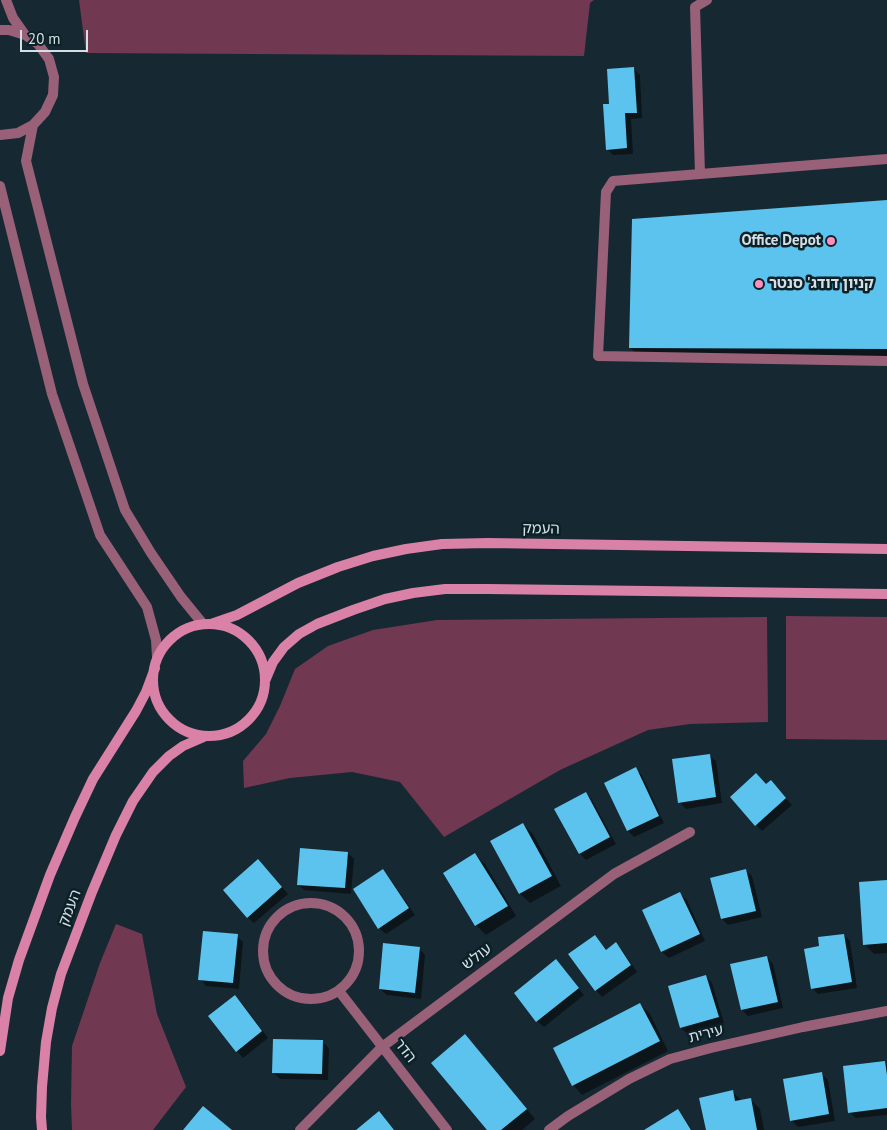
<!DOCTYPE html>
<html>
<head>
<meta charset="utf-8">
<style>
  body { margin:0 }
  #map { position:relative; width:887px; height:1130px; overflow:hidden; background:#162932; font-family:"PT Sans",sans-serif }
  canvas { display:block }
  .scale { position:absolute; left:20px; top:30px; width:68px; height:22px; box-sizing:border-box; border:2px solid #d4e0e6; border-top:0; padding-left:6px; font-size:15px; line-height:18px; white-space:nowrap; color:#d4e0e6; -webkit-text-stroke:4px #0c2028; paint-order:stroke }
</style>
</head>
<body>
<div id="map">
<canvas width="887" height="1130"></canvas>
<div class="scale">20 m</div>
</div>
<script>
const ctx = document.querySelector('canvas').getContext('2d');
ctx.lineJoin = 'round';
function fillPath(path, color) {
  ctx.fillStyle = color;
  ctx.fill(path, 'evenodd');
}
function toPath(rows) {
  const path = new Path2D();
  for (const r of rows) {
    if (r.length === 3) {
      path.moveTo(r[0] + r[2], r[1]);
      path.arc(r[0], r[1], r[2], 0, 2 * Math.PI);
      continue;
    }
    path.moveTo(r[0], r[1]);
    for (let i = 2; i < r.length; i += 2) path.lineTo(r[i], r[i + 1]);
  }
  return path;
}
function trace(path, color, width, dash) {
  ctx.strokeStyle = color;
  ctx.lineWidth = width;
  ctx.lineCap = dash ? 'butt' : 'round';
  ctx.setLineDash(dash || []);
  ctx.stroke(path);
}
function label(font, color, halo, rows, align = 'center') {
  ctx.font = font + ' "PT Sans","Noto Sans Hebrew",sans-serif';
  ctx.lineWidth = 5;
  ctx.setLineDash([]);
  ctx.textBaseline = 'middle';
  ctx.strokeStyle = halo;
  ctx.fillStyle = color;
  for (const [text, x, y, turn = 0] of rows) {
    ctx.save();
    ctx.translate(x, y);
    ctx.rotate((+turn || 0) * Math.PI / 180);
    ctx.textAlign = isNaN(turn) ? turn : align;
    if (halo) ctx.strokeText(text, 0, 0);
    ctx.fillText(text, 0, 0);
    ctx.restore();
  }
}
const green = toPath([
  [79,0,594,0,590,3,584,56,86,53],
  [786,616,887,617,887,740,786,739],
  [767,617,768,722,690,724,648,730,560,770,444,837,400,782,352,772,290,778,244,788,243,761,266,734,280,706,295,669,328,646,373,630,437,620],
  [116,924,142,934,157,1014,186,1087,153,1130,72,1130,71,1104,72,1046,100,963]
]);
const shadow = toPath([
  [634,69,640,75,642,118,631,119,633,154,613,155,607,149,610,105],
  [887,201,887,361,643,360,630,348],
  [709,755,716,761,722,803,686,809,679,802],
  [635,769,642,775,664,823,634,837,628,831],
  [777,788,792,805,762,831,756,825],
  [586,793,592,800,616,844,586,860,580,854,556,810],
  [523,824,533,834,561,886,530,903,520,894,491,842],
  [348,853,354,859,351,894,304,890,298,884],
  [475,854,485,864,516,916,486,935,476,925],
  [265,867,288,894,254,923,247,917],
  [383,870,389,877,415,915,386,934,379,928],
  [746,870,752,876,762,917,728,925,722,919],
  [887,881,887,953,874,954,864,944],
  [680,894,687,900,705,941,669,958,662,952,644,911],
  [844,935,850,941,857,988,818,994,812,988],
  [237,936,243,942,239,989,206,986,200,979],
  [595,937,607,950,616,944,622,950,637,972,602,997,596,990],
  [419,948,425,955,421,999,387,995,380,989],
  [767,957,773,964,783,1008,748,1016,742,1010],
  [556,961,584,995,544,1027,537,1021],
  [706,976,712,983,724,1023,688,1034,681,1028],
  [235,997,242,1003,268,1038,243,1058,237,1051],
  [640,1004,650,1014,668,1051,582,1095,573,1085],
  [323,1042,329,1048,328,1080,280,1079,273,1072],
  [474,1046,535,1119,522,1130,489,1130],
  [885,1062,887,1064,887,1115,856,1118,849,1112],
  [821,1073,828,1080,835,1121,798,1127,791,1120],
  [733,1092,742,1101,750,1099,760,1109,764,1130,707,1130],
  [678,1111,684,1117,692,1130,646,1130]
]);
const building = toPath([
  [634,67,637,113,625,113,627,148,606,150,603,104,609,104,607,69],
  [887,200,887,349,629,348,632,219],
  [710,754,716,797,678,803,672,759],
  [636,767,659,816,627,831,604,783],
  [756,773,766,784,771,780,786,798,755,826,730,797],
  [586,792,610,837,579,854,554,809],
  [523,823,552,876,519,894,490,841],
  [300,848,348,852,345,888,297,885],
  [475,853,508,906,475,926,443,873],
  [258,859,282,887,247,918,223,890],
  [383,869,409,908,378,929,353,889],
  [746,869,756,911,721,919,710,878],
  [887,880,887,943,863,945,859,882],
  [680,892,700,934,661,952,642,910],
  [203,931,238,934,233,983,198,980],
  [844,934,852,982,811,989,804,949,819,946,818,937],
  [595,935,606,950,616,942,631,965,595,991,568,954],
  [383,943,420,947,415,993,379,989],
  [767,956,778,1002,741,1010,730,964],
  [556,959,579,988,536,1022,514,993],
  [706,975,719,1017,680,1028,668,986],
  [235,995,262,1031,236,1052,208,1016],
  [640,1003,660,1041,572,1086,553,1048],
  [465,1034,527,1109,501,1130,487,1130,431,1063],
  [273,1039,323,1040,322,1074,272,1073],
  [885,1061,887,1075,887,1108,848,1113,843,1066],
  [822,1072,829,1114,790,1121,783,1079],
  [733,1090,735,1101,751,1098,757,1130,706,1130,699,1098],
  [203,1106,232,1130,183,1130],
  [678,1109,691,1130,644,1130],
  [379,1111,394,1130,356,1130]
]);
const service = toPath([
  [887,159,613,181,606,192,598,356,887,361],
  [700,174,695,7,707,0]
]);
const minor = toPath([
  [311,951,48],
  [339,991,447,1130],
  [300,1130,382,1047,614,874,690,832],
  [549,1130,568,1116,629,1079,670,1059,711,1048,803,1027,887,1011]
]);
const tertiary = toPath([
  [6,0,13,18,25,35],
  [0,30,9,30,25,35,38,44,49,59,54,77,53,95,45,112,33,125,18,133,0,135],
  [33,125,26,161,83,384,125,510,151,553,181,597,203,624],
  [0,186,52,394,100,535,147,607,156,640,157,657]
]);
const secondary = toPath([
  [211,624,237,615,298,583,338,567,373,556,406,549,442,544,488,543,887,549],
  [209,680,56],
  [265,681,273,662,284,647,299,634,317,624,353,610,385,599,413,593,445,589,488,589,887,594],
  [0,1051,8,998,19,960,50,875,75,817,93,779,136,711,146,692,155,668],
  [42,1130,41,1117,42,1087,46,1042,52,1008,61,974,92,892,116,835,133,801,153,772,169,756,183,746,206,736]
]);
const markers = [
  [831,241,5,"#fd8ebe"],
  [759,284,5,"#fd8ebe"]
];
const poiNames = [
  ["Office Depot",821,241],
  ["קניון דודג' סנטר",769,284,"left"]
];
const streetNames = [
  ["העמק",541,529,1],
  ["העמק",70,908,-69],
  ["עולש",477,957,-37],
  ["עירית",706,1034,-14],
  ["הדר",405,1051,52]
];
fillPath(green, '#703851');
fillPath(shadow, '#0007');
fillPath(building, '#5cc3ee');
trace(service, '#996178', 10);
trace(minor, '#996178', 10);
trace(tertiary, '#996178', 10);
trace(secondary, '#da81a7', 10);
for (const [x, y, r, color] of markers) {
  const dot = new Path2D();
  dot.arc(x, y, r, 0, 2 * Math.PI);
  ctx.fillStyle = color;
  ctx.fill(dot);
  trace(dot, '#0c2028', 2);
}
label('bold 15px', '#d4e0e6', '#0c2028', poiNames, 'right');
label('15px', '#d4e0e6', '#0c2028', streetNames);
</script>
</body>
</html>
